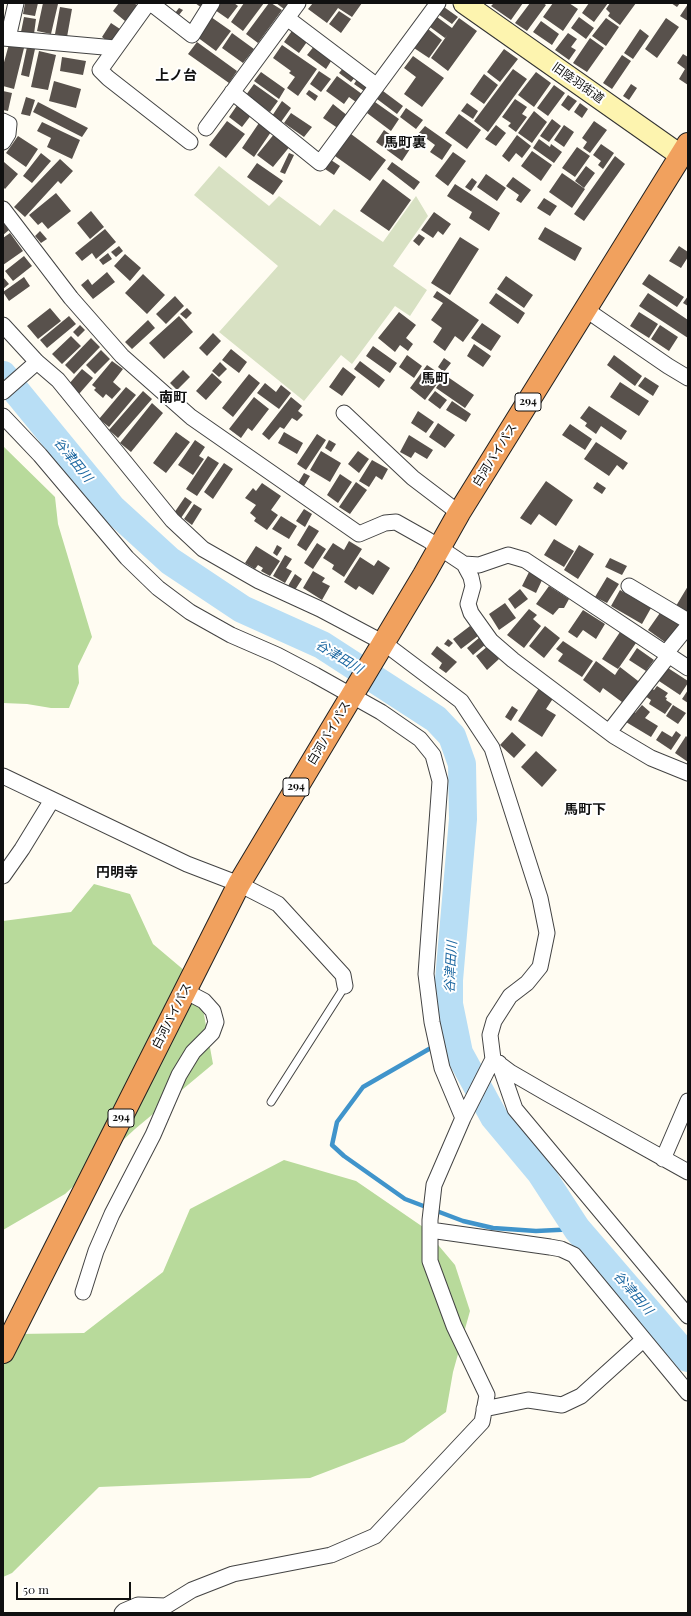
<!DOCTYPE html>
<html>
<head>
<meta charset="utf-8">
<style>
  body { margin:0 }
  #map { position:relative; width:691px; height:1616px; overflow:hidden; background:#fffcf2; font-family:"Playfair Display",serif }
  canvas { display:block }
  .frame { position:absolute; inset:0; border:4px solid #101010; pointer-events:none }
  .scale { position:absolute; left:16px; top:1582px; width:115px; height:18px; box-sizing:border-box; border:2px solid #101010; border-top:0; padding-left:5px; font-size:12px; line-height:14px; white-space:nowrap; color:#101010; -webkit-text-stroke:3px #fff; paint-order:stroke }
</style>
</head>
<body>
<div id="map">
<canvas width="691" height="1616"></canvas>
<div class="frame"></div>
<div class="scale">50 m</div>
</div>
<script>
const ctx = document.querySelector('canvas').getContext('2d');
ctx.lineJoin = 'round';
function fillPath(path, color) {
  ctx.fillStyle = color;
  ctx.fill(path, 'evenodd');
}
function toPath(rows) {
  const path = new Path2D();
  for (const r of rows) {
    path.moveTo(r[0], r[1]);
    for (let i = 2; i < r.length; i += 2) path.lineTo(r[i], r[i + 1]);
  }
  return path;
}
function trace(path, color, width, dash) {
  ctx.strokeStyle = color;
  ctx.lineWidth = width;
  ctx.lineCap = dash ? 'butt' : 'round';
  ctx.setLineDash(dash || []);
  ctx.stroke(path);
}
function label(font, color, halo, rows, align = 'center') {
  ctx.font = font + ' "Playfair Display","Noto Sans JP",serif';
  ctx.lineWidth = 4;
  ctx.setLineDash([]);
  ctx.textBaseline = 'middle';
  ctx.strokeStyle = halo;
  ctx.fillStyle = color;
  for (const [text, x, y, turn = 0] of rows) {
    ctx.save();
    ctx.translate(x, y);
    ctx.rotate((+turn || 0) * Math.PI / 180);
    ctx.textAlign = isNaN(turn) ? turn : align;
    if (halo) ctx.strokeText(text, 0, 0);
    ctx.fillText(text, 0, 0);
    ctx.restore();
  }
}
const forest = toPath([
  [3,446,55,497,58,524,92,637,78,666,79,683,69,708,51,708,27,704,3,703],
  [94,884,130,894,153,944,198,982,213,1064,135,1129,65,1194,3,1230,3,921,71,912],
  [284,1160,356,1181,423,1227,455,1265,470,1311,453,1372,446,1412,404,1442,310,1478,99,1487,12,1573,3,1577,3,1330,18,1334,84,1333,163,1272,190,1209]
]);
const cemetery = toPath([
  [219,166,269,206,279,196,320,226,334,209,383,242,416,196,428,216,393,266,427,290,410,316,395,306,352,364,341,355,304,401,219,332,278,266,194,195]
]);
const stream = toPath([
  [456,1041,429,1049,363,1087,337,1122,332,1145,344,1156,405,1199,463,1221,493,1228,536,1231,577,1229]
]);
const river = toPath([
  [3,375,112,508,170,561,242,609,322,645,436,719,452,736,462,764,463,819,449,980,449,1004,459,1053,494,1117,540,1172,577,1229,688,1358]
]);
const building = toPath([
  [25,3,38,3,35,16,23,14],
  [43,3,58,4,51,34,37,31],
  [119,3,134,3,138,6,125,21,113,11],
  [195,3,205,3,202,8],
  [220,3,234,3,238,6,228,19,215,10],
  [244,3,264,3,243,31,231,22],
  [269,3,271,3,282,10,258,43,246,34],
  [276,3,288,3,284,9],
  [313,3,362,3,352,17,338,8,327,23,308,9],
  [494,3,523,3,511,20,491,6],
  [530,3,543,3,546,5,527,31,515,23],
  [553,3,569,3,578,9,563,31,543,17],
  [589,3,608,3,594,22,582,13],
  [610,3,636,3,620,25,608,16,610,13,606,9],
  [671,3,680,3,677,7],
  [688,4,688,21,680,16],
  [60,7,72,9,67,37,55,34],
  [444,7,458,17,452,24,438,14],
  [179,8,183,10,179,15,175,13],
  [339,11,351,19,341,33,329,24],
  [24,17,36,19,34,34,21,32],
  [211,17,231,31,216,51,197,37],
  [437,17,452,28,459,18,477,31,448,71,431,58,448,34,445,38,430,27],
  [579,17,594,28,586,39,571,28],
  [606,18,619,27,606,46,592,36],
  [666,18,679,27,657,58,645,49],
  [541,21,559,34,552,45,533,32],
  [111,23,120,29,111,44,102,37],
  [294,28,309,39,299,53,284,42],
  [428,29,442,40,429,58,414,48],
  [640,29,649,36,633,59,624,53],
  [232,33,254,49,243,63,222,48],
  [568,33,577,39,571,47,576,50,569,60,555,50],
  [590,38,604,48,587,72,573,63],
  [197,42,237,71,229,83,188,54],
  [9,44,24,48,14,89,3,86,3,66],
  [282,45,317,69,298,96,287,88,295,77,289,73,291,71,273,58],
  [315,45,333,58,326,69,307,55],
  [27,47,35,49,29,77,21,75],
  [504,49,518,59,500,82,487,72],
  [39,51,56,55,48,90,31,87],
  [683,54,688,57,688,85,679,79,685,69,677,63],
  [622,55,631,61,612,89,603,83],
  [413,56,444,78,422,107,404,94,416,77,404,68],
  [62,57,86,61,83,75,60,71],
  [344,67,356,76,351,82,339,73],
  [513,69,527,79,488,132,474,121],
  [319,71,331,79,321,92,310,84],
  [261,72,285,89,279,99,254,81],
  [536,72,551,83,534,107,518,95],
  [484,74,498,85,484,104,470,94],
  [337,76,362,94,356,102,349,97,344,104,326,91],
  [358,78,368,86,364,91,354,84],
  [54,81,81,89,76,108,49,101],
  [254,84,278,101,270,112,246,95],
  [631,84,637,88,629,100,623,96],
  [554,85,565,93,548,116,537,108],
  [309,90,318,96,315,101,306,94],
  [3,91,12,93,8,111,3,110],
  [383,91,403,106,397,114,377,99],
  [568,95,577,101,569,111,561,105],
  [26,97,35,100,30,116,21,114],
  [515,99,527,107,522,114,527,117,516,132,508,126,511,123,502,117],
  [282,101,291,108,281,122,272,116],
  [38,102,88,128,82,137,33,112],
  [375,102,399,119,391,131,367,113],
  [467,103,478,111,473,119,461,111],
  [580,103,588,109,582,118,574,112],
  [238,104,252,114,242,127,229,117],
  [333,104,348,116,339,129,323,118],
  [406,108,423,120,416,129,400,117],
  [534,111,547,122,532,143,518,133],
  [291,113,312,127,304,137,284,123],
  [459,114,481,130,467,149,445,133],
  [552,119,561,126,549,142,540,136],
  [261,120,273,129,254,157,242,148],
  [227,121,245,134,226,158,209,145],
  [594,121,607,130,590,153,583,148,587,142,582,138],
  [42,122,80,140,72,159,47,147,51,138,37,131],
  [496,125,506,133,496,146,485,139],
  [564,125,574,132,564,147,554,140],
  [425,126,452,145,442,160,430,152,435,145,419,133],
  [384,130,410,149,402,161,376,142],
  [275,133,291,145,273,167,257,155],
  [351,134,386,160,370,181,335,156],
  [517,135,531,146,522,158,516,153,509,162,502,156],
  [18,136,38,149,26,167,6,153],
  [539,139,550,147,551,144,562,152,554,163,533,148],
  [601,144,614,153,603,169,598,165,601,161,593,155],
  [577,147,590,156,575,177,562,168],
  [532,151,552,165,541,181,521,166],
  [453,152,466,161,448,186,435,176],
  [41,153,51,161,32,183,23,176],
  [289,153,294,155,285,174,280,172],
  [615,156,625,164,584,221,574,214],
  [60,159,73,171,61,184,58,181,25,217,14,207],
  [331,160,340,166,334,175,325,169],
  [4,162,18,174,5,189,3,187],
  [392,162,420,182,414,190,387,169],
  [257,163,283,181,273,195,247,177],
  [586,166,595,173,584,188,575,181],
  [562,173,585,189,572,208,549,192],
  [486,174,506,188,497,201,477,187],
  [513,177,531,190,521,203,516,200,519,195,506,186],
  [472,178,477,182,471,191,465,187],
  [383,179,411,200,389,231,360,211],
  [455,184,500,213,489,231,469,218,472,212,447,196],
  [56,193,71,211,48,229,42,222,38,225,29,215],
  [544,198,557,206,550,216,537,208],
  [91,211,104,227,90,239,77,223],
  [434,212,451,224,443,235,438,231,433,238,421,230],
  [3,222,9,230,3,235],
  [545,227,582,248,575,261,538,239],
  [105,229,116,242,96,259,92,253,82,261,75,253],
  [40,231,47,239,41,243,35,236],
  [10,233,23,251,3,265,3,238],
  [419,234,425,238,419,246,413,241],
  [460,237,479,249,450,295,431,283],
  [119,246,123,251,116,257,111,252],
  [679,246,688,252,688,257,681,268,669,261],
  [108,253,112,259,103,265,99,260],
  [125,254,141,268,130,281,114,266],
  [24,256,32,266,13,281,5,271],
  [107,272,115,282,93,299,81,285,88,279,92,285],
  [143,274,165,295,147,314,125,293],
  [649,274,684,297,677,307,642,284],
  [506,276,533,295,524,308,497,289],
  [3,277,9,284,3,289],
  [24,277,30,286,9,301,3,292],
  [437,291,479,320,463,342,455,336,445,351,433,342,442,328,431,320,443,303,433,297],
  [496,293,525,313,518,324,489,303],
  [648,293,688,320,688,338,639,306],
  [175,296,184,306,166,324,156,314],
  [688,296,688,306,683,303],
  [50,308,61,321,38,339,27,326],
  [187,308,192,313,186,319,180,314],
  [399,312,416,325,406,338,413,344,408,351,400,345,395,352,378,338],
  [639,312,658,324,649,338,630,326],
  [69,316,76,324,47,348,40,340],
  [179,316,193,332,164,359,149,343],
  [148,320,155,328,132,349,125,342],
  [482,323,501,336,491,351,471,338],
  [80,325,85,330,78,337,73,332],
  [660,325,678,337,669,351,651,339],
  [213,333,221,341,207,356,199,348],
  [71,336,81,346,62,364,52,354],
  [91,338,100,347,74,374,65,365],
  [474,344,491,356,483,367,467,356],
  [373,346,397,363,390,373,366,356],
  [231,349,247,362,239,373,222,360],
  [101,350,110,359,95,374,86,365],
  [407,355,422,366,414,378,399,367],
  [614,355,642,376,635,386,607,365],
  [444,358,451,363,444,372,438,367],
  [112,361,123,369,113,382,121,389,112,399,106,394,103,398,94,390,96,388,92,385],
  [360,361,385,380,379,388,354,369],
  [220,362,227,369,219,377,212,371],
  [427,365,443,376,425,400,410,388],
  [343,367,356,377,342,396,329,387],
  [82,369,93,378,79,394,68,385],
  [183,370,190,377,177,390,170,383],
  [212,373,222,382,206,400,196,391],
  [249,374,260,383,233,417,222,408],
  [445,375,474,395,465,408,436,388],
  [645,377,659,386,653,396,638,386],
  [620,382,649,401,639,416,610,397],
  [265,383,276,392,281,385,291,393,279,409,257,393],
  [126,387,136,395,109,427,99,419],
  [143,391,152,399,118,438,109,430],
  [435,391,447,400,440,409,428,400],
  [254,397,269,409,252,431,248,428,241,438,229,429],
  [291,397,302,406,298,411,303,415,297,421,292,418,284,429,280,427,269,440,262,434],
  [452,401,471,414,466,422,446,410],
  [152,403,163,413,131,452,120,443],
  [589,406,627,431,621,440,601,426,596,434,585,426,587,423,580,418],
  [418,411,434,422,426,433,411,423],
  [438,423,455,435,445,448,429,437],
  [570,424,592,439,585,450,562,435],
  [176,432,190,442,166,473,153,463],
  [284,432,303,443,297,454,278,443],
  [317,434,326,440,306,470,297,464],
  [409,435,433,450,427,459,415,452,411,458,400,452],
  [195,440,205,447,199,456,204,459,193,475,178,465],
  [329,440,336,444,331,452,325,448],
  [596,442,628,463,623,470,617,465,609,476,584,459],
  [321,451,341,463,330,482,310,470],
  [358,451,369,459,359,473,348,464],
  [208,456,219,463,197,496,186,489],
  [372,460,388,469,382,480,376,476,369,487,359,481],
  [224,463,233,469,213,499,204,492],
  [304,473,310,476,304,486,298,483],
  [340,474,352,482,338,503,327,495],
  [546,481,573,500,556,526,539,514,531,525,520,518],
  [356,482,367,490,350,514,339,507],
  [597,482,606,488,602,494,593,488],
  [262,483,281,496,271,510,278,515,267,530,254,521,256,518,250,513,256,505,245,498,253,488,256,491],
  [185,497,192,502,181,518,174,513],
  [194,504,202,509,192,525,184,519],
  [304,509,312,514,305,527,296,521],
  [281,516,297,526,289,539,272,529],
  [309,525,319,531,306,551,297,545],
  [554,539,574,551,564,567,544,555],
  [349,541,362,549,344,577,332,569,334,565,323,558,333,543,344,550],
  [317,543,326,549,313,569,304,563],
  [277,545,282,548,277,556,273,553],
  [579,545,594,554,578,579,564,570],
  [256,546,280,561,270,576,261,571,263,568,258,565,255,569,245,563],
  [285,555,292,559,286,568,292,571,285,583,273,576],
  [360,557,374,566,378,560,390,568,373,595,359,586,356,590,344,582],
  [610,558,627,566,622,575,605,567],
  [313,571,325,578,322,582,330,586,322,600,303,588],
  [529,572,543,578,536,593,522,586],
  [295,574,302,579,295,590,288,586],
  [607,577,619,584,607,603,595,597],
  [549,586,569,599,564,608,559,608,553,615,536,604],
  [688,586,688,613,676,606],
  [520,589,528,599,515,609,508,599],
  [620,590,651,608,642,624,611,606],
  [505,603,516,618,499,630,489,614],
  [529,609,537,615,533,619,541,626,524,648,507,635],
  [583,610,605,624,596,639,583,630,577,638,568,632],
  [662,610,683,625,669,645,648,630],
  [470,626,478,636,461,649,453,639],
  [545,626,560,638,544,658,529,646],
  [620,632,636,643,618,669,602,659],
  [480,637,486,644,473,655,467,648],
  [448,639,453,643,449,647,444,644],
  [563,641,593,661,582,677,558,661,563,654,556,649],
  [437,646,457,662,446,673,439,668,442,663,431,654],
  [488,646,499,659,487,670,476,656],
  [637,648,654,660,646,671,629,660],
  [596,661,615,675,620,667,642,684,626,705,603,688,600,693,583,680],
  [668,668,688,681,688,683,680,695,659,681],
  [657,686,668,693,665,697,667,698,666,700,672,704,665,714,649,704,651,700,645,696,651,688,654,690],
  [539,688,554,697,546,709,556,715,542,737,518,721],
  [688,690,688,703,682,699],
  [642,705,650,712,645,718,658,726,651,737,626,722,633,711,635,713],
  [673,705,686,713,678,724,666,716],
  [512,706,518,710,511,721,505,717],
  [662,731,672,737,676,731,681,735,671,750,656,740],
  [512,732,526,745,514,758,500,745],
  [686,736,688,738,688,762,675,753],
  [536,751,557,770,542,787,521,767]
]);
const lane = toPath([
  [271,1102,345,986]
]);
const street = toPath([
  [287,18,377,86],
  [3,38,115,48],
  [8,38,16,3],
  [232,92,320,163,438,3],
  [3,121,9,124,8,134,3,142],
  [206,128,298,3],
  [190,142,108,78,100,70,146,6,152,4,192,35,212,3],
  [3,209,71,298,122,356,191,417,359,534,385,523,396,522,428,540,464,564],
  [585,309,668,366,688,378],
  [3,325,37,362,58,380,172,520,203,549,259,581,320,609,384,643,461,701,492,748,540,898,547,933,540,967,527,983,510,996,494,1021,490,1035,493,1059,463,1118,434,1185,430,1220,430,1261,454,1326,487,1395,482,1422,375,1536,331,1555,233,1574,192,1590,166,1606,138,1605,124,1611,122,1613],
  [3,392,37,362],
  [344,413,413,478,459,513],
  [3,416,40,455,127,558,158,588,190,612,231,635,277,655,315,675,381,712,420,739,433,755,440,781,426,974,432,1022,442,1068,463,1118],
  [629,586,688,621],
  [666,653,688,626],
  [688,668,525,560,508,555,479,565,464,564,471,577,473,586,468,604,471,613,491,641,513,660,614,736,651,758,688,773],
  [609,732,669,655],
  [3,776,187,864,239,884,278,904,343,975,345,986],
  [3,876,22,849,52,800],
  [498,1063,510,1072,548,1094,688,1172],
  [499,1063,515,1109,688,1316],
  [663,1159,688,1101],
  [430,1230,550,1247,561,1249,574,1255,688,1393],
  [83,1292,96,1251,112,1214,153,1135,179,1075,193,1052,212,1033,216,1022,213,1011,204,1001,185,991],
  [484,1409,528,1400,562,1405,581,1396,643,1340]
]);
const secondary = toPath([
  [464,3,680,155]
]);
const highway = toPath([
  [3,1352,239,884,424,575,459,513,688,144]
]);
const shields = [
  [528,402,26],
  [296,787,26],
  [121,1118,26]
];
const shieldNames = [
  ["294",528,402],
  ["294",296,787],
  ["294",121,1118]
];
const streetNames = [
  ["旧陸羽街道",578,83,35],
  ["白河バイパス",495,455,-58],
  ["白河バイパス",329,733,-59],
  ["白河バイパス",172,1016,-63]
];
const waterNames = [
  ["谷津田川",73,460,51],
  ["谷津田川",339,657,31],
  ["谷津田川",451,967,-87],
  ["谷津田川",633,1293,49]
];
const quarterNames = [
  ["上ノ台",176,76],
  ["馬町裏",405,143],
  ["馬町",435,379],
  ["南町",173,398],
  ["馬町下",585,810],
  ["円明寺",117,873]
];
fillPath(forest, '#b8da9b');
fillPath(cemetery, '#d8e1c3');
trace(stream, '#4094cb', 4.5);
trace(river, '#b8def5', 28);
fillPath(building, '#58514c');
trace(lane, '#434343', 9);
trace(street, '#434343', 17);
trace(secondary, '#323232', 23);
trace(highway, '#212121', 24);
trace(lane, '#fff', 7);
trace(street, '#fff', 15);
trace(secondary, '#fdf4af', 21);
trace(highway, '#f1a15e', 22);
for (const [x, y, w] of shields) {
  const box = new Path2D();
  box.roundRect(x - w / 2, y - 9, w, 18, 3);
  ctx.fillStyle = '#fff';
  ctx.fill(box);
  trace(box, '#101010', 1);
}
label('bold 11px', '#101010', null, shieldNames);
label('12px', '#101010', '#fff', streetNames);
label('italic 13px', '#1a66a0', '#fff', waterNames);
label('bold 14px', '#101010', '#fff', quarterNames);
</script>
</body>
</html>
